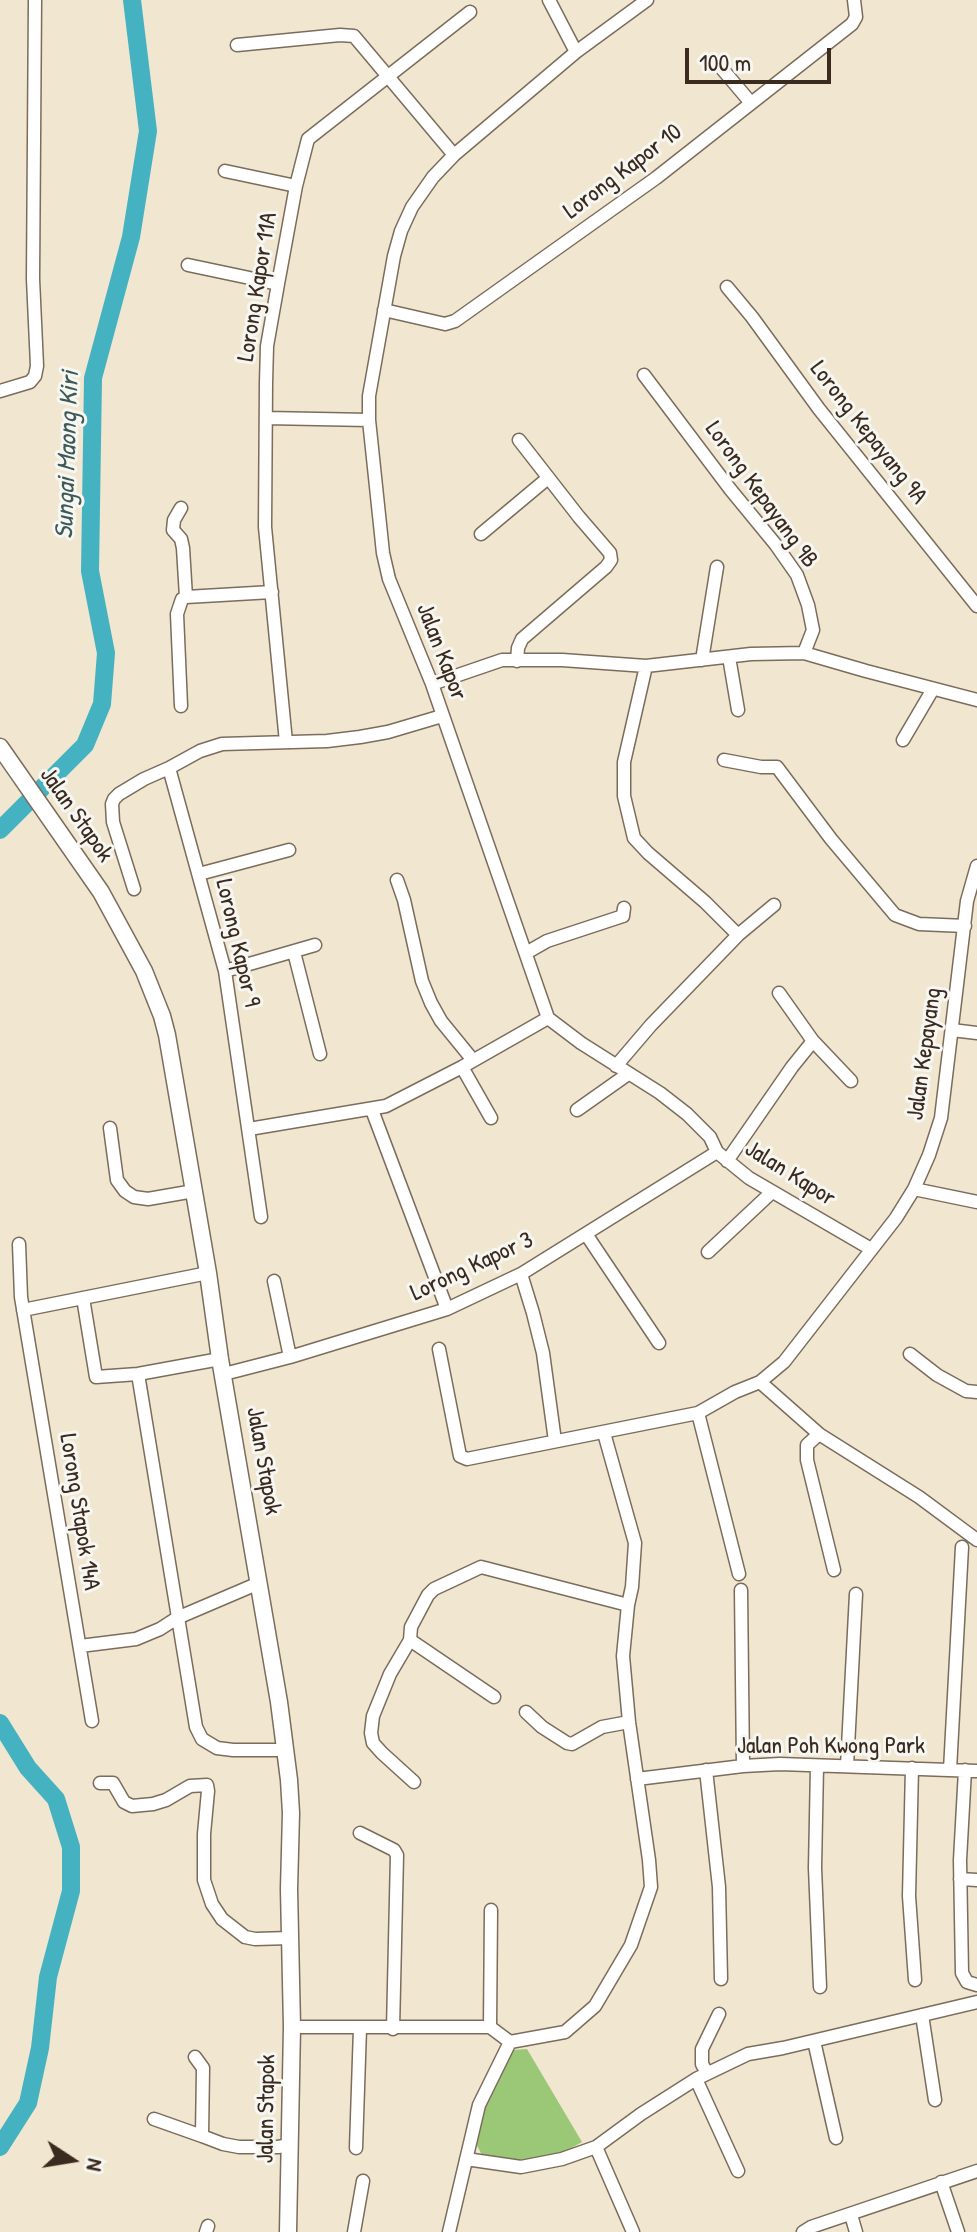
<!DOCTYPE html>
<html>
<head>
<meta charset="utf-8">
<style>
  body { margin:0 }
  #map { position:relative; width:977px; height:2232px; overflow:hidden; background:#f1e6cf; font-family:"Patrick Hand",sans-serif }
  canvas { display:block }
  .north { position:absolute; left:32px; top:2120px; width:80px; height:80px; -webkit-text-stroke:6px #f6f6f2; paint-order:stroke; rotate:102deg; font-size:22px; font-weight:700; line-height:32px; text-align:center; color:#3b2a1e }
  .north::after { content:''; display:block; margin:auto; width:28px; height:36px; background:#3b2a1e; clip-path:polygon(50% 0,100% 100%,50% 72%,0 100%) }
  .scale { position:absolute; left:685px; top:48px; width:146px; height:36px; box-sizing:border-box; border:4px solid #3b2a1e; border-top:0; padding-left:10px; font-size:24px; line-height:28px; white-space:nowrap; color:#3b2a1e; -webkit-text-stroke:6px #f6f6f2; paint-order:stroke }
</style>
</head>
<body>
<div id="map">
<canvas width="977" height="2232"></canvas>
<div class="north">N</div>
<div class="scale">100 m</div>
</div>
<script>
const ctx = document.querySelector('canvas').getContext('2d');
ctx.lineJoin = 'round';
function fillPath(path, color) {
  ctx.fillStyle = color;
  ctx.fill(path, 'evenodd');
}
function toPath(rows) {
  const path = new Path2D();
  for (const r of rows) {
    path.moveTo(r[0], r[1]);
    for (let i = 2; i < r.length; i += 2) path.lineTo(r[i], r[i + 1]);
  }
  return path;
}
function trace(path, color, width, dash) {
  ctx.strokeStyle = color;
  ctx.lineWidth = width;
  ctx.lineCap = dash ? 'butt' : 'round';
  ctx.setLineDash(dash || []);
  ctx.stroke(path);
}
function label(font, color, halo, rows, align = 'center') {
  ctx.font = font + ' "Patrick Hand",sans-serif';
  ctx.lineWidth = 6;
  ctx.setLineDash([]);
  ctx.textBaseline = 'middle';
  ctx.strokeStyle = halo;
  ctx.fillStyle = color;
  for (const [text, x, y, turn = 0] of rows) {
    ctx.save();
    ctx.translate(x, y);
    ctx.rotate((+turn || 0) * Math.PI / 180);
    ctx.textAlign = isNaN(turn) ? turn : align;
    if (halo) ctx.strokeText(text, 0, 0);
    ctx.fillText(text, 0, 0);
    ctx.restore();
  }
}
const green = toPath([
  [527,2049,582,2142,561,2154,524,2161,482,2155,474,2140,482,2106,512,2050]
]);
const river = toPath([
  [0,830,85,745,102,704,106,653,90,571,93,378,131,237,148,131,132,0],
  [0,1723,28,1768,56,1799,71,1847,71,1891,48,1977,40,2048,28,2103,0,2147]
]);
const minor = toPath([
  [549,0,576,52],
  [647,0,576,52,454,155,433,177,412,207,401,231,394,256,369,396,369,420,383,553,389,579,432,684,548,1018,581,1043,660,1093,687,1114,710,1137,717,1152,749,1178,871,1249],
  [237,45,340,35,354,36,454,155],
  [718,64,751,103],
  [225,171,296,186],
  [188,265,278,284],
  [727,287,752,317,819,409,977,606],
  [384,310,445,324,455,321,656,178,852,24,856,17,854,0],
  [644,375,730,489,776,545,797,575,808,605,813,630,804,653],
  [0,391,30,382,35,376,37,366,33,279,35,0],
  [266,418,369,420],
  [181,508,174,520,173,530,181,539,183,548,186,597],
  [481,534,548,478],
  [729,657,738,710],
  [702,660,717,567],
  [517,661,518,648,522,639,606,567,611,560,610,553,579,517,519,440],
  [646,666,624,762,624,796,634,838,648,853,705,902,738,935],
  [432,684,502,660,562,660,646,666,751,654,804,653,866,671,977,700],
  [181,706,177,614,182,599,186,597,272,592],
  [903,740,933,689],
  [286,742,265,527,266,383,267,346,278,284,296,186,308,139,470,12],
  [724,760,761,767,777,767,831,839,895,915,919,924,965,926],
  [169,768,225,971,261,1217],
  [199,874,289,850],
  [397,880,404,900,422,981,431,1003,441,1021,472,1059],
  [134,889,113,822,112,804,114,799,119,794,144,779,169,768,200,751,222,744,327,741,360,737,388,732,442,716],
  [294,952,320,1054],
  [526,953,547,941,623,916,624,908],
  [225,971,315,945],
  [779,993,813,1041,851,1081],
  [952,1030,977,1033],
  [616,1066,651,1025,738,935,774,905],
  [462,1067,491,1118],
  [372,1110,447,1309],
  [577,1110,628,1074],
  [110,1128,117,1180,125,1191,134,1197,148,1199,194,1191],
  [249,1129,386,1106,462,1067,548,1018],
  [727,1161,792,1067,813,1041],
  [914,1189,977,1202],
  [586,1234,659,1343],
  [19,1244,21,1297,92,1721],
  [708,1252,772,1192],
  [521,1274,533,1313,543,1353,555,1441],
  [274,1281,290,1357],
  [83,1298,96,1377,138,1374,220,1359],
  [23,1310,208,1273],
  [439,1349,460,1456,467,1459,698,1413,735,1392,760,1382,784,1362,896,1218,914,1189,929,1155,941,1118,967,901,977,866],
  [910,1354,937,1375,966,1391,977,1392],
  [138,1374,196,1727,202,1739,217,1748,233,1750,284,1750],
  [224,1374,290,1357,447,1309,521,1274,717,1152],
  [760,1382,819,1434,919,1497,977,1540],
  [698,1413,739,1574],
  [819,1434,807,1445,807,1460,834,1570],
  [741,1590,743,1766],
  [410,1640,494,1697],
  [80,1646,136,1639,160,1629,177,1618,259,1583],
  [526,1712,542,1727,567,1743,572,1744,602,1727,629,1722],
  [817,1766,815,1868,820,1987],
  [847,1766,856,1594],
  [912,1768,909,1896,915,1980],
  [706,1770,719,1887,721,1979],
  [950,1770,962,1547],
  [965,1770,960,1860,962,1973,967,1982,977,1985],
  [637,1779,743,1766,780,1764,977,1771],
  [414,1782,382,1753,373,1743,371,1733,373,1716,390,1674,410,1640,411,1627,428,1595,434,1589,481,1567,628,1605],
  [100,1783,113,1783,124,1802,132,1806,153,1804,166,1800,190,1786,207,1785,208,1791,204,1834,204,1880,212,1904,222,1919,245,1937,255,1939,290,1938],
  [360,1833,394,1850,397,1855,393,2029],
  [960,1879,977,1880],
  [922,2015,935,2100],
  [292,2027,490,2027,510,2042],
  [490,2027,491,1910],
  [814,2041,836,2138],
  [510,2042,565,2032,595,2006,631,1945,651,1887,649,1860,629,1722,623,1656,628,1605,632,1587,635,1543,604,1433],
  [195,2057,203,2068,202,2136,223,2144,239,2147,278,2147,290,2145],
  [707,2073,702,2064,702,2049,719,2014],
  [696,2079,738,2171],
  [154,2119,202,2136],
  [596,2147,633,2232],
  [356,2148,360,2028],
  [466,2159,521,2167,562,2159,596,2147,641,2114,696,2079,748,2054,783,2048,977,2002],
  [941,2182,958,2232],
  [851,2215,856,2232],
  [206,2232,208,2226],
  [354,2232,363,2181],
  [449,2232,479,2105,510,2042],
  [803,2232,811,2227,977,2171]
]);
const major = toPath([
  [0,747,101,892,144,971,162,1016,167,1035,208,1273,220,1359,279,1702,289,1780,291,1813,289,1889,292,2027,288,2232]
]);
const streetNames = [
  ["Lorong Kapor 10",623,172,-37],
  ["Lorong Kapor 11A",258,287,-81],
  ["Lorong Kepayang 9A",868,433,52],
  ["Lorong Kepayang 9B",761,495,54],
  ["Jalan Kapor",441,652,69],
  ["Jalan Stapok",76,815,55],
  ["Lorong Kapor 9",237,943,77],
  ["Jalan Kepayang",925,1054,-82],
  ["Jalan Kapor",790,1174,32],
  ["Lorong Kapor 3",472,1267,-25],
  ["Jalan Stapok",263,1461,80],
  ["Lorong Stapok 14A",79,1512,81],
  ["Jalan Poh Kwong Park",831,1747],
  ["Jalan Stapok",267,2109,-89]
];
const waterNames = [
  ["Sungai Maong Kiri",68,455,-88]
];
fillPath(green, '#9bc876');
trace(river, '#45b2c2', 18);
trace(minor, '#7b6c5c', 15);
trace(major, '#7b6c5c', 19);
trace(minor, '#fff', 12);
trace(major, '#fff', 16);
label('24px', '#3b2a1e', '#f6f6f2', streetNames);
label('italic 26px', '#3e5a57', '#f6f6f2', waterNames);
</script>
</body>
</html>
